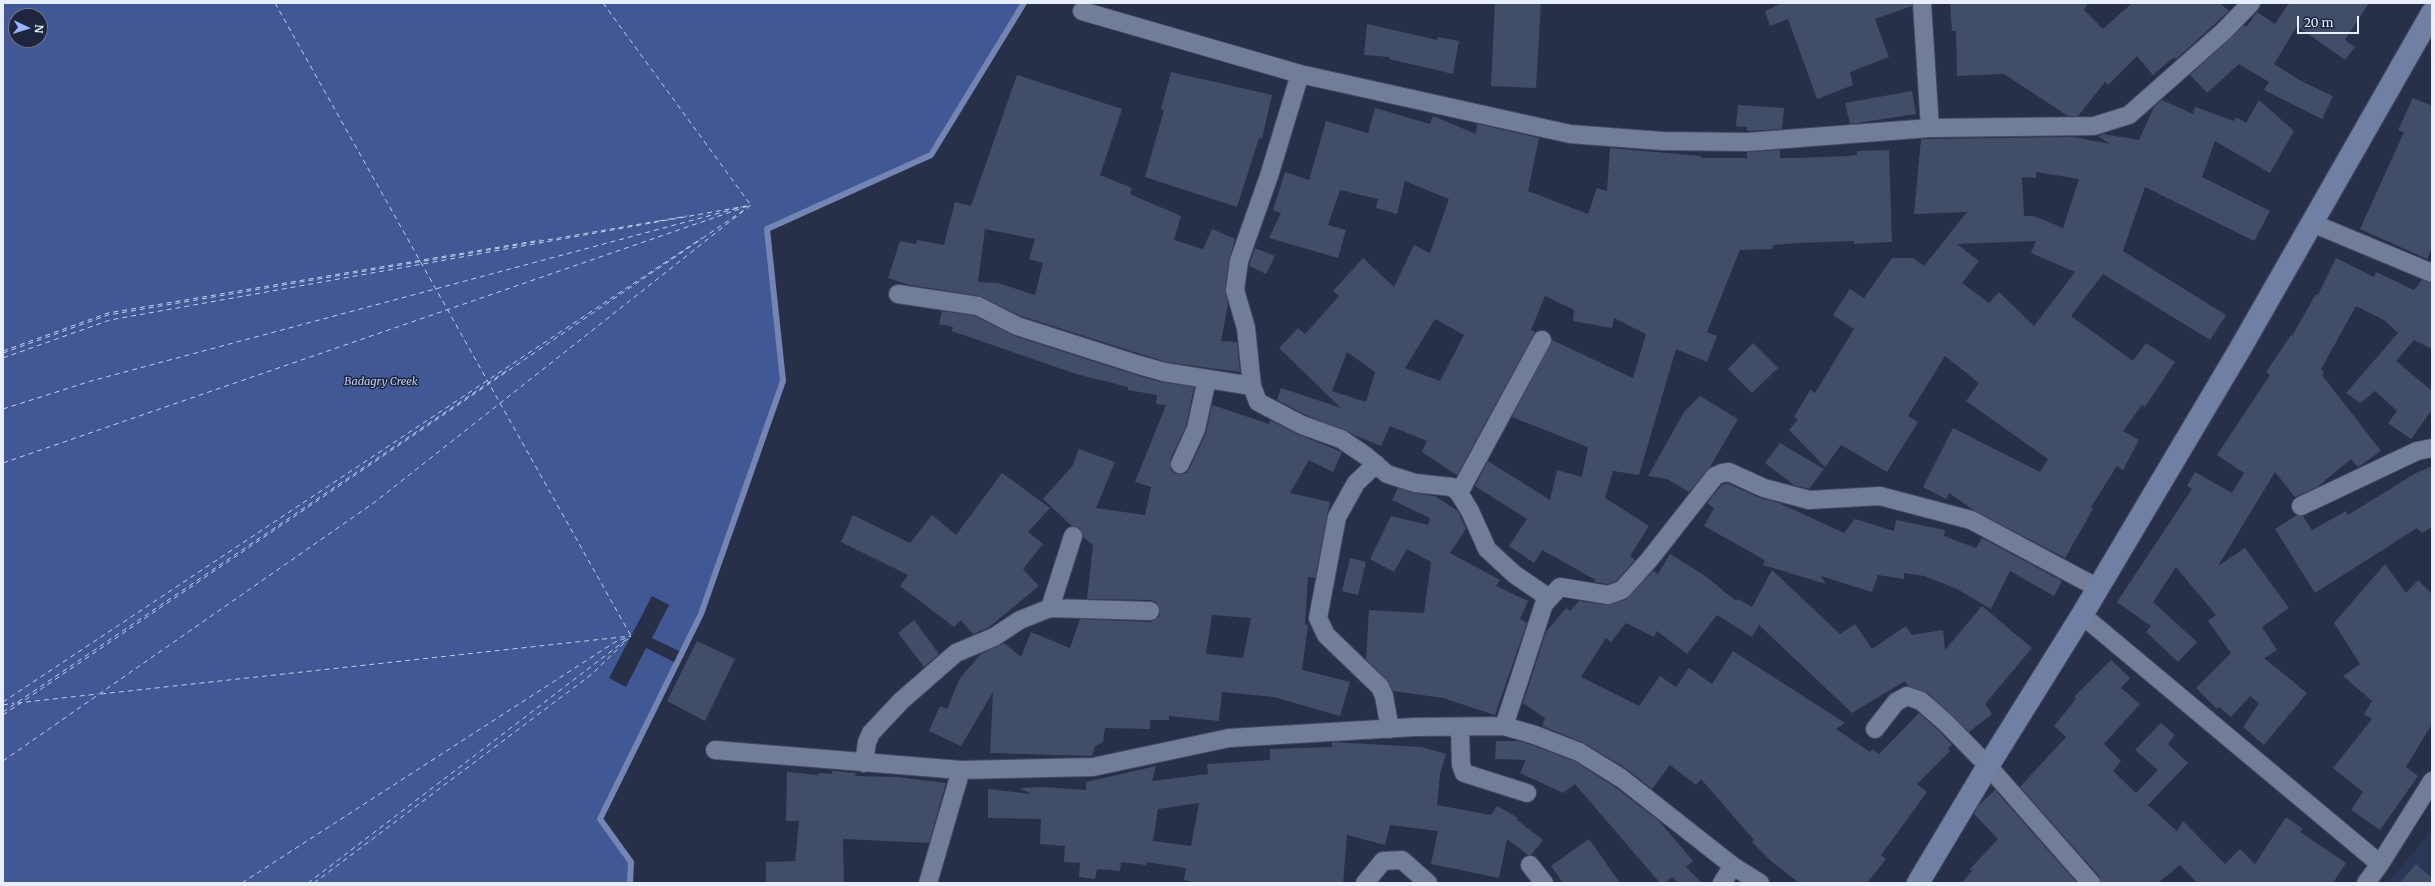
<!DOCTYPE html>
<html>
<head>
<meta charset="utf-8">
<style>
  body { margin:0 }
  #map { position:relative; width:2435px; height:886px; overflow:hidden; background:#273048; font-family:Merriweather,serif }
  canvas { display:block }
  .frame { position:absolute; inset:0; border:4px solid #e7eefe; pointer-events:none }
  .north { position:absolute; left:8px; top:8px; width:40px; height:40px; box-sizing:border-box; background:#1d263e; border:1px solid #6e768b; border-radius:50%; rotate:94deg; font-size:11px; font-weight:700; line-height:16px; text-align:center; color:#e7eefe }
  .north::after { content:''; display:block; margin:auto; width:14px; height:18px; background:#99b5fd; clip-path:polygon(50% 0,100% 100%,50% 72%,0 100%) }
  .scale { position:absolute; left:2297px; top:16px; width:62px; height:18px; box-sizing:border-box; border:2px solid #e7eefe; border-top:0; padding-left:5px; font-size:12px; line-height:14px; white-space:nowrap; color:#e7eefe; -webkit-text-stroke:3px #1d263e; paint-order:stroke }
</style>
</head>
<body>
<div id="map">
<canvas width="2435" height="886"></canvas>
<div class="frame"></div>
<div class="north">N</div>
<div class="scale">20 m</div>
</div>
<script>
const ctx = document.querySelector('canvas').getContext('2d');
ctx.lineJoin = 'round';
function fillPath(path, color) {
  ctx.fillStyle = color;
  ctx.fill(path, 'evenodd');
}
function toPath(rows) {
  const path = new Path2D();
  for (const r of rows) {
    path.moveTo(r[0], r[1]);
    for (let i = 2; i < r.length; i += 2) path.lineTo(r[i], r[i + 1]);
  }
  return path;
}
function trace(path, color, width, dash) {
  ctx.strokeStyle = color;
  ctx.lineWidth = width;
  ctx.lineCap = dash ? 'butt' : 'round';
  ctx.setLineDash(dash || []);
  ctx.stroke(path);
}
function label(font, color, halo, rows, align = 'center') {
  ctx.font = font + ' Merriweather,serif';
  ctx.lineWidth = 3;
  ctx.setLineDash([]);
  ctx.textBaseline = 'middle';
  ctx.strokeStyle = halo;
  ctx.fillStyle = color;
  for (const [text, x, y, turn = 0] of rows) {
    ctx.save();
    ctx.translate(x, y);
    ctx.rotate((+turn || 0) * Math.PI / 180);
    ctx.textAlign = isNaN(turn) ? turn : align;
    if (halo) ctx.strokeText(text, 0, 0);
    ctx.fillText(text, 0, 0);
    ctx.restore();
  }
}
const built = toPath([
  [2432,830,2432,883,2388,883]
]);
const water = toPath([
  [3,3,1024,3,931,155,767,229,783,381,701,614,600,819,631,862,630,883,3,883,3,3],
  [16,16,40,16,40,40,16,40,16,16]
]);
const pier = toPath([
  [652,596,669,605,652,638,683,653,678,664,646,648,626,687,609,678]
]);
const stream = toPath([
  [630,883,631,862,600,819,701,614,783,381,767,229,931,155,1024,3]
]);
const ferry = toPath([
  [275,3,631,636],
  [603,3,750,204],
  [659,221,687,216],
  [3,351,108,313,541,240],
  [3,353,108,315,658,221],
  [3,358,110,320,746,206],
  [3,409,91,381,742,207],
  [3,463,748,206],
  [101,694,631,636],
  [3,702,702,238],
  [17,703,98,694],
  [3,705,14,703],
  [3,712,509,369],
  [3,715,744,210],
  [3,761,375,502,751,205],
  [242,883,615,642,629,637],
  [308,883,631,636],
  [314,883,592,674,628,639]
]);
const building = toPath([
  [1495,3,1541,3,1536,88,1491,86],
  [1782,3,1912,3,1912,6,1875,19,1889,57,1850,72,1853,85,1817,99,1788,19,1770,26,1765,11],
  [1950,3,2088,3,2084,10,2103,29,2132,3,2220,3,2229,11,2176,59,2174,57,2153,75,2137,56,2108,85,2105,82,2078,116,2068,116,2004,74,1957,76,1956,31,1952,31],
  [2289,3,2369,3,2345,40,2355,47,2345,60,2297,26,2274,64,2301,81,2333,96,2322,119,2264,90,2269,82,2239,64,2207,93,2190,75,2244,25,2246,27,2257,12,2275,24],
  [1367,24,1437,40,1438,37,1459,41,1453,74,1389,59,1390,57,1364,55],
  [1171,72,1272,95,1262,139,1259,138,1237,207,1145,177,1164,110,1161,109],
  [1017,75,1122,109,1100,175,1132,188,1130,194,1181,216,1174,240,1203,249,1212,229,1235,239,1229,260,1225,289,1228,304,1221,341,1237,342,1240,372,1166,362,1021,316,980,296,910,285,888,278,900,241,916,244,917,240,944,245,955,202,971,206],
  [985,229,1035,239,1029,259,1043,263,1035,295,998,283,978,282],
  [1912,91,1916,114,1850,124,1845,103],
  [2413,98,2432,106,2432,247,2427,259,2360,229,2404,132,2398,130],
  [2162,100,2193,114,2195,107,2234,121,2236,117,2246,123,2259,100,2294,131,2270,173,2215,141,2202,177,2270,211,2254,241,2145,187,2123,251,2226,315,2210,340,2103,274,2071,316,2133,361,2146,343,2175,362,2145,407,2142,405,2123,431,2139,440,2123,470,2117,466,2091,507,2093,509,2065,558,1975,511,1949,493,1946,499,1923,487,1953,428,2040,472,2048,459,1966,401,1979,383,1945,356,1908,416,1918,422,1887,472,1841,445,1825,467,1789,430,1798,419,1794,417,1810,390,1815,393,1854,329,1833,315,1850,289,1864,298,1892,258,1913,258,1924,266,1967,212,1914,214,1921,139,2073,137,2110,144,2098,136,2103,134,2139,140,2154,107],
  [2036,172,2079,179,2063,228,2034,216,2024,216,2022,177,2036,178],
  [2036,241,2031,253,2075,272,2034,326,1999,292,1989,303,1962,283,1979,261,1957,244],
  [1738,105,1784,108,1782,129,1747,131,1747,127,1736,126],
  [1375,108,1430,124,1433,116,1476,134,1477,124,1539,138,1528,191,1588,214,1597,188,1607,191,1610,148,1701,156,1701,158,1747,158,1747,152,1780,150,1780,158,1796,158,1849,156,1857,155,1857,151,1889,150,1892,242,1854,244,1854,241,1798,243,1773,245,1773,249,1740,250,1707,332,1717,336,1707,362,1676,349,1639,475,1613,471,1605,498,1649,526,1630,556,1635,560,1616,581,1607,584,1594,582,1596,580,1542,550,1534,563,1509,546,1527,519,1475,486,1488,461,1550,500,1557,470,1582,477,1588,447,1512,417,1552,340,1633,378,1646,334,1614,318,1612,328,1573,321,1574,310,1545,296,1531,330,1535,332,1457,475,1422,452,1427,441,1390,426,1381,446,1306,415,1277,400,1281,388,1341,408,1279,348,1298,328,1305,334,1339,296,1333,291,1363,258,1394,287,1414,245,1430,253,1449,199,1405,181,1397,214,1376,208,1378,199,1340,190,1328,225,1346,230,1338,258,1269,238,1281,213,1273,210,1285,172,1309,180,1326,121,1368,133],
  [1435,319,1464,335,1440,381,1405,368],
  [1347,352,1375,372,1366,402,1332,391],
  [1255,248,1275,256,1266,274,1249,266],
  [2336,258,2374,277,2376,272,2414,290,2422,280,2432,283,2432,349,2414,340,2396,361,2432,391,2432,410,2411,439,2388,423,2397,411,2375,391,2360,403,2346,393,2398,333,2384,320,2356,306,2321,369,2324,373,2322,375,2381,451,2358,467,2351,459,2317,487,2295,497,2275,472,2218,566,2245,548,2289,608,2262,627,2277,650,2264,658,2307,693,2264,745,2243,727,2259,703,2250,696,2231,717,2219,707,2217,709,2196,688,2231,653,2208,621,2216,615,2176,567,2153,602,2197,642,2178,662,2146,632,2151,626,2117,602,2192,489,2187,486,2195,472,2232,493,2244,473,2217,455,2270,375,2266,372,2291,335,2292,336,2316,294,2318,295],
  [942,311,975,316,1014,336,1133,374,1161,382,1194,387,1186,426,1170,460,1171,470,1176,474,1186,473,1190,468,1206,433,1212,405,1269,424,1270,420,1297,434,1342,452,1333,472,1309,460,1290,493,1330,502,1315,578,1308,577,1305,624,1308,625,1302,670,1350,682,1340,716,1274,697,1222,692,1219,721,1169,716,1169,720,1150,720,1150,729,1105,728,1103,742,1095,746,1092,756,990,753,993,692,961,746,929,731,940,706,947,709,960,678,981,654,1004,643,1021,657,1031,632,1070,648,1080,619,1150,622,1159,617,1160,611,1156,602,1150,600,1087,599,1093,545,1083,537,1080,529,1072,526,1043,499,1073,465,1079,449,1115,462,1096,508,1145,515,1151,487,1135,482,1166,405,1156,404,1157,395,1128,390,1128,387,1076,374,952,331,953,327,939,324],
  [1212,615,1251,618,1243,658,1206,654],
  [1753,343,1778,368,1752,393,1728,369],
  [1700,396,1738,419,1710,467,1689,492,1667,479,1648,476,1684,412],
  [1780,443,1824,469,1809,489,1794,485,1765,463],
  [2432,466,2432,527,2422,533,2417,528,2315,593,2275,529,2297,515,2303,516,2312,530,2346,511,2348,515,2416,473],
  [1002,473,1050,508,1028,532,1043,544,1023,569,1039,586,988,628,973,634,961,620,954,627,900,586,908,575,841,542,853,515,910,543,932,515,956,535],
  [1727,483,1760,498,1779,503,1844,533,1855,519,1894,531,1896,520,1945,530,1944,536,1976,548,1982,538,2062,581,2054,596,2010,571,1991,609,1957,589,1924,576,1904,573,1904,579,1878,575,1872,592,1821,576,1826,584,1763,565,1765,560,1704,526,1714,508,1707,503,1722,485],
  [1398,488,1414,493,1435,496,1458,511,1466,529,1450,553,1500,580,1496,586,1528,601,1520,619,1527,623,1495,715,1443,698,1393,691,1387,680,1366,659,1369,610,1424,613,1431,562,1407,549,1394,572,1370,559,1391,516,1428,525,1430,518,1392,500],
  [1670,554,1704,575,1736,601,1738,599,1752,607,1772,570,1840,634,1855,624,1872,649,1906,626,1912,635,1943,630,1945,650,1982,606,2032,648,1985,704,1992,714,1969,732,1928,693,1908,686,1905,681,1852,713,1759,625,1752,637,1717,615,1687,654,1657,631,1654,637,1626,623,1611,642,1606,638,1581,677,1639,706,1660,676,1676,687,1689,668,1712,684,1733,651,1845,723,1836,729,1870,752,1872,749,1879,754,1919,713,1939,731,1952,745,1948,748,1950,751,1917,784,1927,792,1881,855,1886,859,1867,883,1799,883,1772,862,1752,842,1754,840,1701,779,1696,785,1670,765,1652,789,1627,769,1584,743,1542,726,1545,718,1523,703,1546,632,1566,608,1570,611,1579,601,1607,605,1626,600,1653,571,1658,574],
  [1350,558,1366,562,1358,595,1342,591],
  [2385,564,2406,593,2418,580,2432,594,2432,724,2406,767,2418,776,2380,830,2351,810,2363,792,2333,768,2372,719,2364,714,2372,701,2343,676,2360,664,2334,623],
  [914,620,939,654,924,667,898,633],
  [697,641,735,659,705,721,667,701],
  [2111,660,2130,678,2121,688,2140,704,2104,744,2121,761,2113,771,2136,793,2158,770,2135,750,2161,723,2175,735,2168,744,2188,763,2148,805,2177,831,2183,821,2225,864,2240,849,2255,864,2286,817,2303,829,2300,832,2346,863,2333,883,2197,883,2180,865,2158,883,2101,883,2099,876,2020,787,2066,737,2054,726,2076,699,2074,697],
  [1496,741,1519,741,1532,745,1574,761,1615,787,1659,821,1693,861,1686,867,1702,883,1678,883,1672,877,1665,883,1660,883,1575,784,1563,793,1520,773,1526,760,1495,759],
  [1332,742,1422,747,1446,754,1440,774,1437,805,1491,815,1497,806,1518,818,1517,820,1543,840,1531,855,1528,855,1507,839,1499,878,1431,864,1438,831,1390,825,1385,845,1347,835,1343,883,1197,883,1184,880,1186,868,1146,862,1146,865,1121,862,1120,871,1097,869,1095,879,1079,877,1080,863,1064,862,1065,846,1040,844,1041,819,988,818,988,789,1031,794,1020,788,1043,787,1086,790,1086,782,1156,766,1152,781,1208,774,1207,764,1270,760,1270,749,1332,747],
  [1199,803,1191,846,1153,841,1158,809],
  [832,771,856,773,855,776,897,777,946,783,929,843,843,839,844,883,766,883,766,862,795,861,799,821,786,821,787,772,818,775,818,773,832,774],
  [1995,790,2077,883,1962,883,1972,871,1970,869,1998,839,1974,814,1979,805],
  [1589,839,1620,883,1563,883,1551,866],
  [2416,864,2432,878,2432,883,2400,883]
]);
const minor = toPath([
  [1922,3,1930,128],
  [1082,11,1300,74,1570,134,1662,141,1747,142,1930,128,2094,126,2129,115,2224,31,2251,3],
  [1300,74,1269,176,1239,261,1235,290,1246,328,1252,386,1258,402,1302,425,1341,439,1366,456,1387,474,1415,483,1452,487,1459,493,1470,511,1487,549,1514,574,1549,598],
  [2312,223,2432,273],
  [898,294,978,306,1017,326,1136,364,1164,372,1252,386],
  [1180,464,1196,429,1207,379],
  [1376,464,1356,483,1337,517,1318,618,1326,635,1380,687,1384,696,1390,729],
  [1459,493,1542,340],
  [2301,506,2417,451,2432,448],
  [1050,608,1073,536],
  [2082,615,2380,864],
  [1504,726,1544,604,1560,587,1608,595,1622,590,1649,560,1715,476,1722,473,1729,472,1764,488,1809,500,1880,496,1971,520,2098,588],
  [1460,727,1461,765,1464,773,1527,793],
  [1875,729,1896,702,1907,696,1921,701,1946,723,1988,766,2091,883],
  [715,750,961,770,1093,767,1229,738,1415,727,1504,726,1535,735,1579,752,1621,778,1733,866,1760,883],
  [864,763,867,742,871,733,901,701,956,653,994,637,1020,620,1050,608,1150,611],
  [1530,865,1544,883],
  [928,883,961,770],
  [1365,883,1383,861,1402,860,1428,883],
  [1722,883,1733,866],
  [2366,883,2380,864,2432,781]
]);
const secondary = toPath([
  [1918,883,1988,766,2082,615,2240,349,2432,13]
]);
const waterNames = [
  ["Badagry Creek",381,382]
];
fillPath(built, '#2b3756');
fillPath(water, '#425894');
trace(water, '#7485b4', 1);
fillPath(pier, '#273048');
trace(stream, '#7485b4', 6);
trace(ferry, '#bfcef1', 1, [5, 4]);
fillPath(building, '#424d67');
trace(minor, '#434b60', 20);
trace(secondary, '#434b60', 24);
trace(minor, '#727d9a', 18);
trace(secondary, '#707fa4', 22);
label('italic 11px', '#bfcef1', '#1d263e', waterNames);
</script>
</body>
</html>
